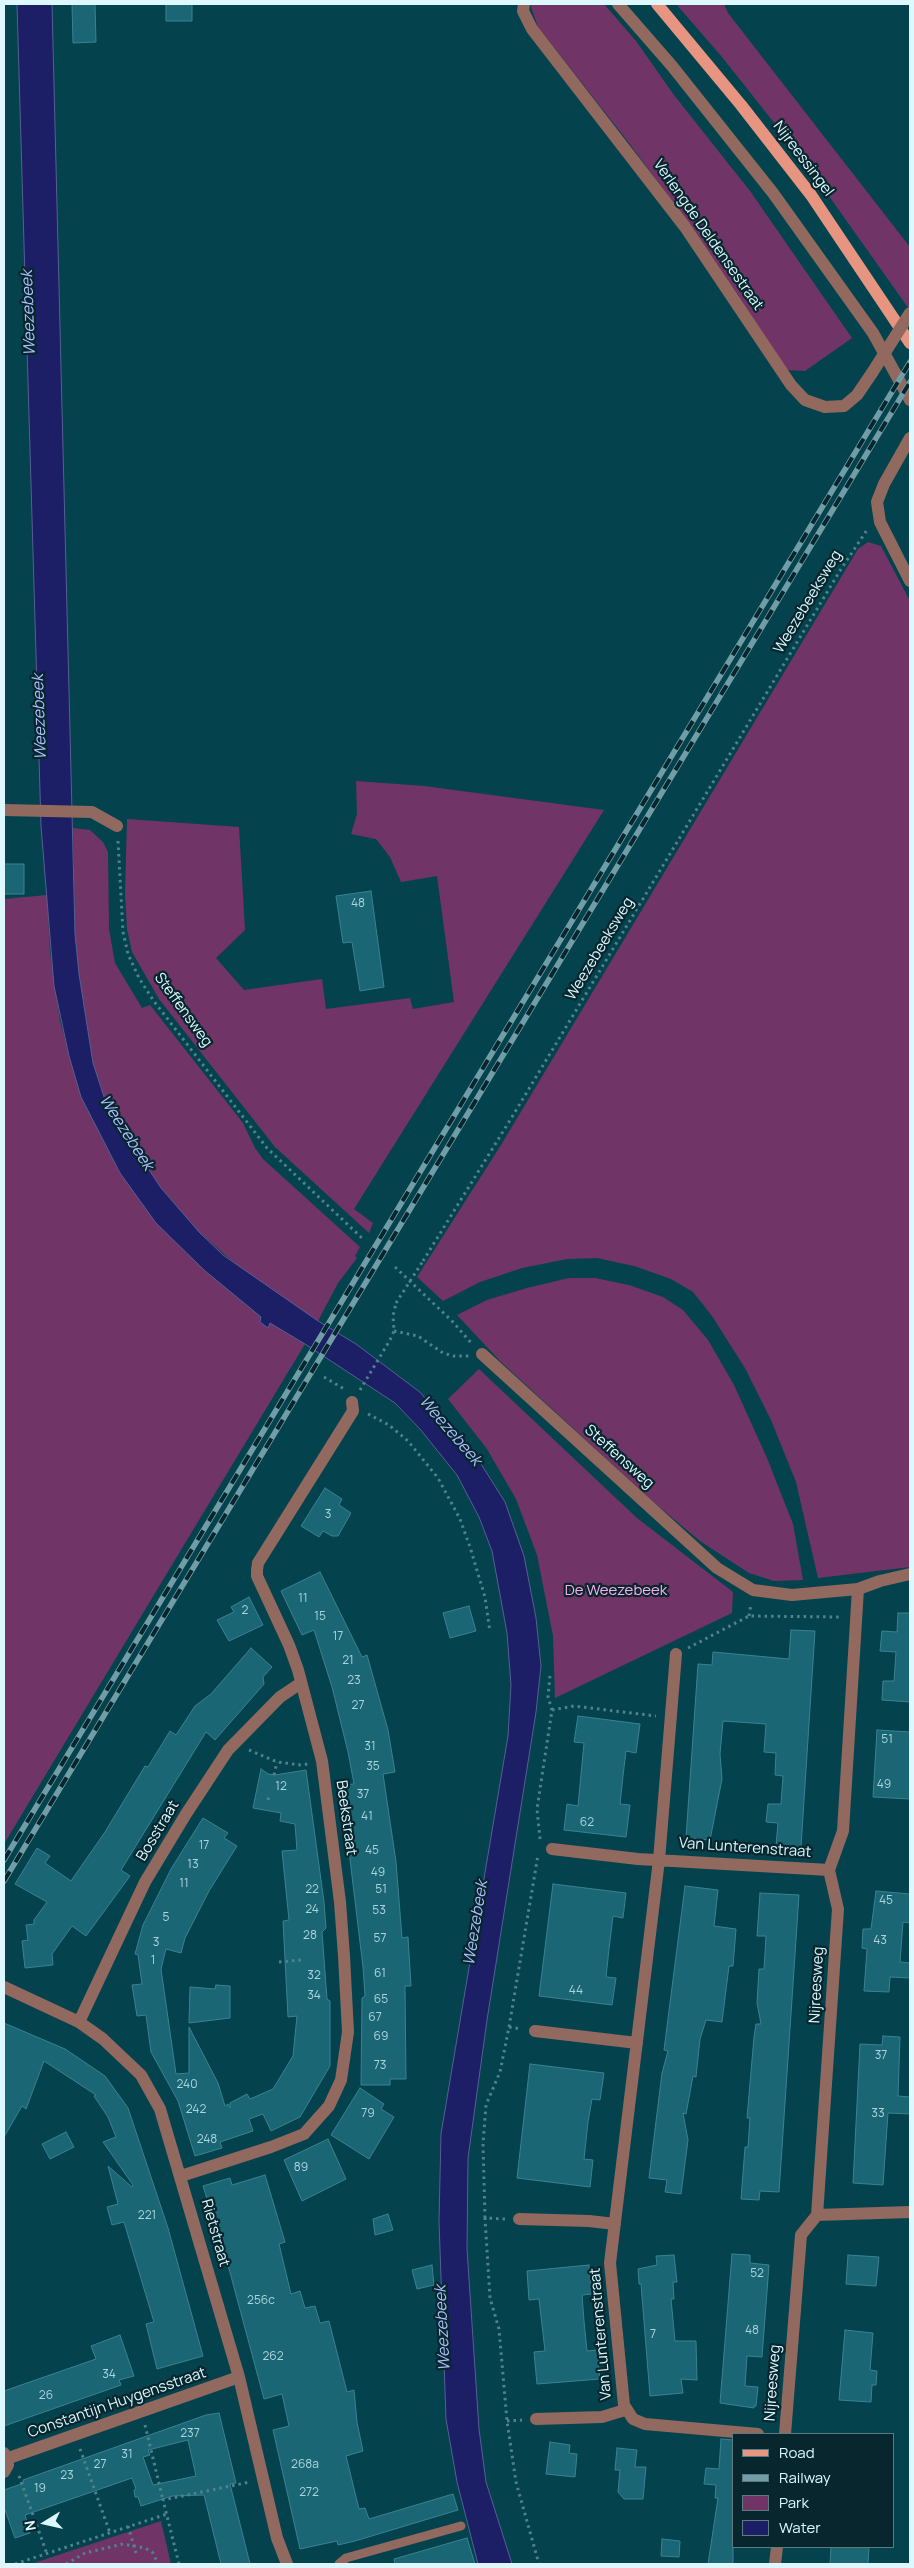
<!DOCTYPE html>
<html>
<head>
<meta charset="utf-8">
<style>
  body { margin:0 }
  #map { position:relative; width:914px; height:2568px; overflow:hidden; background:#04434e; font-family:Manrope,sans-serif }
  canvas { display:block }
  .frame { position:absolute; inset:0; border:5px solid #ddf8ff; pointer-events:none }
  .legend { position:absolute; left:732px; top:2433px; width:162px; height:115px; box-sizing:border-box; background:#07262d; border:1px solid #5d7a81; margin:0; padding:6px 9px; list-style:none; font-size:15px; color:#ddf8ff }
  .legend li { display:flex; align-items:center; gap:10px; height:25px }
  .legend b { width:25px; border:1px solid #5d7a81 }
  .north { position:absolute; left:20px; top:2498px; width:50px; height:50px; -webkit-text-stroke:4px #07262d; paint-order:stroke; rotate:260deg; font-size:14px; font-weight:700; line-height:20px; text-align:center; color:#ddf8ff }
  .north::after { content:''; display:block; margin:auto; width:18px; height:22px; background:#ddf8ff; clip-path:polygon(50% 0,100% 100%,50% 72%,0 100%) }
</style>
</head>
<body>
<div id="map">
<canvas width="914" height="2568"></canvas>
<div class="frame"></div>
<ul class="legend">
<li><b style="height:6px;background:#e79580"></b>Road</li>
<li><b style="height:6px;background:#709da6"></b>Railway</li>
<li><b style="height:14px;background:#713466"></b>Park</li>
<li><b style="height:14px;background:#1c1e66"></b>Water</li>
</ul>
<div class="north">N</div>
</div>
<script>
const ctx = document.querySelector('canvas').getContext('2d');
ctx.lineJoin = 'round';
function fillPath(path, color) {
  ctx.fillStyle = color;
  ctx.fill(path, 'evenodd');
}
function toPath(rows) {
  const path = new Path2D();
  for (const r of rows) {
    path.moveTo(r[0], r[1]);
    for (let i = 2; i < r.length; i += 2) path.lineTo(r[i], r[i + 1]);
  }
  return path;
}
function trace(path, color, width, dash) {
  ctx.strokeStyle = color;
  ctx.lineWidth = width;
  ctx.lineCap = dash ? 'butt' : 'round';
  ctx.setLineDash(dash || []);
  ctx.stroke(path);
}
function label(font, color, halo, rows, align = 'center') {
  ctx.font = font + ' Manrope,sans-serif';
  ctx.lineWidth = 4.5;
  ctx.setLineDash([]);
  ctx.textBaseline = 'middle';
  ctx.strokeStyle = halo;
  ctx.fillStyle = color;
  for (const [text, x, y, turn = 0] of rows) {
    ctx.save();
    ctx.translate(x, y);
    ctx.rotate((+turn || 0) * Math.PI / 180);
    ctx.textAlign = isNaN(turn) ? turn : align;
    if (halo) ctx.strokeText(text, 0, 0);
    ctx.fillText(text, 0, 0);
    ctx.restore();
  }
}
const green = toPath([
  [530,4,604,4,636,41,674,95,750,191,852,338,805,371,787,370,689,224,629,143,538,27],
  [676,4,724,4,728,13,910,247,909,309,802,158,722,57],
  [868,542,881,546,910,601,910,1567,818,1578,796,1482,771,1420,745,1368,712,1316,693,1292,671,1279,634,1266,597,1258,567,1259,522,1268,480,1282,443,1301,417,1277,501,1145,858,549],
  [356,781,424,786,604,810,354,1209,373,1223,369,1233,275,1147,159,999,132,952,127,929,125,895,127,819,239,827,245,930,216,958,244,990,322,979,326,1009,410,998,413,1009,454,1002,437,876,401,882,390,857,376,839,351,834,357,814],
  [73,828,90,830,103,842,108,852,109,929,115,963,142,1008,150,1005,243,1123,255,1148,263,1159,360,1247,355,1256,357,1258,338,1283,318,1321,241,1269,199,1232,161,1188,107,1106,93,1063,79,974,75,934],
  [47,895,50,952,60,1021,81,1097,120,1173,156,1223,261,1317,260,1322,268,1327,270,1323,305,1344,4,1844,4,899],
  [569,1278,595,1278,629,1285,663,1297,683,1310,708,1340,734,1385,767,1458,793,1524,803,1580,774,1581,749,1573,700,1541,651,1500,500,1361,457,1315,487,1300,527,1288],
  [479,1369,637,1518,733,1592,732,1613,555,1698,553,1636,537,1555,516,1499,487,1449,448,1399],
  [161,2521,171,2564,31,2564]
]);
const water = toPath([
  [17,4,52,4,75,934,79,974,93,1063,107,1106,161,1188,199,1232,223,1255,318,1321,356,1344,421,1393,436,1413,476,1456,505,1502,524,1556,536,1618,541,1666,536,1712,487,2020,468,2158,467,2249,479,2429,486,2482,512,2564,478,2564,457,2482,446,2419,439,2221,441,2134,508,1736,511,1685,507,1633,492,1551,479,1517,457,1475,420,1429,395,1403,305,1344,270,1323,268,1328,260,1322,261,1317,204,1270,156,1223,120,1173,81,1097,69,1056,54,986,41,826,17,4]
]);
const building = toPath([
  [72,4,95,4,96,42,73,43,72,4],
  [166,4,192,4,192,21,166,21,166,4],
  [4,864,24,864,24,894,4,894,4,864],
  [371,891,384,987,360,991,352,942,343,943,336,896,371,891],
  [325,1488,342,1499,339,1505,351,1513,338,1536,332,1536,323,1531,319,1537,301,1526,325,1488],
  [320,1572,362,1657,367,1655,388,1730,395,1772,383,1774,396,1862,402,1938,408,1937,411,1986,405,1986,406,2079,390,2079,390,2085,361,2085,362,1998,365,1996,363,1967,341,1785,354,1784,348,1752,332,1687,314,1630,302,1635,281,1591,320,1572],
  [249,1597,263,1625,229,1641,217,1620,234,1612,231,1607,249,1597],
  [469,1606,476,1631,450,1638,443,1613,469,1606],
  [898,1613,910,1613,910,1702,882,1700,883,1681,894,1681,896,1652,880,1651,882,1631,897,1632,898,1613],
  [791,1630,815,1631,801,1847,796,1847,796,1851,780,1850,780,1846,776,1846,778,1823,766,1822,768,1804,781,1804,783,1776,775,1775,776,1753,764,1752,766,1724,723,1721,720,1754,722,1779,710,1840,686,1838,698,1664,712,1665,713,1652,789,1659,791,1630],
  [251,1648,272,1667,263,1677,264,1684,215,1740,206,1732,121,1870,130,1876,86,1936,72,1926,52,1954,53,1965,25,1968,22,1941,28,1940,26,1925,34,1924,34,1920,47,1902,15,1884,37,1848,50,1856,45,1863,71,1881,105,1832,145,1766,148,1767,170,1731,176,1735,195,1706,211,1694,251,1648],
  [578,1716,640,1724,636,1753,626,1751,623,1776,620,1804,630,1805,626,1837,564,1830,567,1804,578,1806,584,1743,574,1742,578,1716],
  [877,1730,910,1732,910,1799,873,1797,877,1730],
  [261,1769,268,1774,275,1775,306,1770,324,1902,326,1928,322,1932,327,1999,330,2001,330,2066,300,2117,271,2131,263,2114,249,2119,253,2131,220,2142,222,2148,195,2156,178,2101,151,2052,146,2015,137,2016,132,1985,142,1984,138,1955,135,1954,143,1925,171,1869,203,1818,228,1833,224,1838,237,1846,209,1891,185,1938,181,1953,166,1949,161,1969,176,2074,189,2073,189,2027,218,2083,225,2106,228,2104,230,2108,230,2103,247,2094,250,2099,273,2089,293,2056,297,2016,288,2017,283,1921,289,1920,282,1851,297,1850,295,1824,280,1821,281,1813,253,1808,261,1769],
  [553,1884,626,1893,623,1918,613,1916,609,1949,606,1977,616,1978,612,2005,539,1996,553,1884],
  [685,1886,718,1890,714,1926,736,1929,733,1966,729,1966,722,2022,706,2020,700,2039,696,2077,693,2076,686,2114,683,2113,688,2140,681,2194,665,2192,667,2180,649,2178,662,2073,668,2051,664,2050,685,1886],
  [876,1891,910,1894,910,1923,903,1922,900,1962,910,1963,910,1978,890,1977,889,1992,864,1991,867,1949,862,1948,863,1929,871,1929,876,1891],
  [760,1893,799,1895,779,2192,760,2191,759,2200,741,2199,745,2147,748,2147,750,2118,747,2118,754,2037,756,2024,761,2024,757,2003,759,1969,764,1969,766,1936,757,1936,760,1893],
  [216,1985,230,1986,230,2018,189,2023,190,1987,215,1989,216,1985],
  [4,2023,65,2049,105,2076,128,2108,168,2228,203,2356,157,2369,146,2324,154,2322,124,2222,112,2225,107,2207,118,2204,108,2166,132,2187,133,2185,103,2142,116,2137,108,2117,94,2096,96,2095,44,2061,26,2109,22,2106,4,2137,4,2023],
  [883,2036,900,2037,898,2096,910,2097,910,2114,888,2113,883,2185,853,2183,860,2044,882,2045,883,2036],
  [530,2064,604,2073,600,2100,592,2099,588,2122,584,2159,593,2160,590,2187,517,2178,530,2064],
  [360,2088,384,2104,381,2109,394,2117,369,2159,331,2135,360,2088],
  [66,2132,74,2147,50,2159,42,2144,66,2132],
  [328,2139,346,2179,302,2201,284,2160,328,2139],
  [265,2175,285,2242,279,2244,291,2294,300,2291,305,2308,315,2306,320,2323,329,2321,347,2392,354,2390,357,2422,363,2451,346,2456,359,2509,365,2508,369,2519,453,2494,458,2510,355,2541,338,2545,337,2541,300,2549,273,2430,289,2426,282,2394,264,2399,228,2265,203,2186,230,2178,232,2185,265,2175],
  [388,2214,393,2230,375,2235,373,2219,388,2214],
  [732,2254,750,2255,750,2263,769,2265,762,2357,747,2356,745,2386,758,2387,756,2406,754,2406,754,2408,720,2403,732,2254],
  [674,2255,677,2282,673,2282,674,2299,671,2299,675,2341,696,2341,697,2380,681,2379,683,2393,650,2396,641,2284,639,2284,638,2269,657,2265,656,2256,674,2255],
  [848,2255,879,2257,876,2286,846,2284,848,2255],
  [432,2265,434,2285,417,2289,412,2270,432,2265],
  [589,2265,592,2294,582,2295,584,2321,587,2351,597,2350,600,2379,537,2384,534,2352,545,2351,539,2299,529,2300,527,2271,589,2265],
  [845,2330,873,2333,870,2370,877,2371,876,2385,872,2385,871,2402,839,2400,845,2330],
  [120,2335,134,2376,119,2380,121,2385,4,2426,4,2391,96,2359,91,2346,120,2335],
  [219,2413,236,2483,230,2484,250,2564,221,2564,204,2495,172,2496,141,2506,138,2497,135,2497,134,2490,136,2489,132,2478,25,2515,30,2533,15,2538,4,2507,4,2490,24,2483,23,2480,206,2415,219,2413],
  [188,2440,196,2476,153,2485,143,2457,150,2455,148,2450,188,2440],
  [721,2439,733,2440,733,2564,708,2564,718,2498,715,2498,716,2485,704,2484,706,2468,719,2469,721,2439],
  [550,2442,570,2445,569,2453,577,2454,575,2477,546,2474,550,2442],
  [617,2448,637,2450,635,2467,646,2467,643,2499,624,2499,618,2492,620,2470,615,2470,617,2448],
  [467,2538,475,2564,395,2564,394,2559,467,2538],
  [662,2539,680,2541,679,2557,661,2556,662,2539],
  [831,2547,869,2547,868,2564,830,2564,831,2547]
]);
const path = toPath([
  [118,841,123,932,128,954,139,978,153,1000,267,1148,364,1240],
  [423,1261,512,1117,841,569,867,530],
  [395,1267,452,1321,473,1345],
  [394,1331,418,1336,443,1353,453,1356,469,1356],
  [324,1377,344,1389],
  [360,1390,390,1340,394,1331,393,1316,396,1303],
  [368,1414,389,1425,408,1441,438,1478,460,1519,470,1547,485,1597,490,1632],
  [749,1616,751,1604],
  [688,1648,749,1616,841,1617],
  [552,1710,574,1706,656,1716],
  [249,1750,277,1762,301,1765,308,1764],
  [274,1775,277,1762],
  [268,1800,269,1796],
  [540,1839,537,1809,552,1710,548,1697,550,1676],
  [279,1962,301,1960],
  [509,2027,538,1855],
  [485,2218,483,2144,486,2105,500,2072,509,2027,521,2029],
  [505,2219,485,2218,490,2298,499,2329,507,2421,516,2482,539,2564],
  [507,2421,522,2420],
  [145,2425,163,2500],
  [80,2449,110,2533],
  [19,2476,47,2554],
  [128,2526,136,2553],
  [15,2564,167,2514],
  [66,2564,85,2553,123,2544,145,2548,153,2553,158,2564],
  [179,2564,163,2500,250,2482]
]);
const lane = toPath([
  [339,2564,346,2558,461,2526]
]);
const street = toPath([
  [524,4,523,11,532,29,685,227,791,385,805,400,825,407,844,406,857,395,872,373],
  [618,4,672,66,773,193,873,333,910,400],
  [910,438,884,484,877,502,880,522,910,581],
  [4,810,92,812,117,826],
  [482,1354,717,1568,753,1590,792,1595,858,1589,880,1581,910,1574],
  [676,1654,659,1860,610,2263,624,2405,633,2419,645,2424,758,2434],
  [552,1849,638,1859,829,1870],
  [4,1987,79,2022,103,2039,141,2075,160,2109,239,2377,277,2538,287,2564],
  [79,2022,145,1882,186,1814,228,1750,280,1697,301,1683],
  [535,2031,637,2043],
  [181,2176,271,2147,304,2134,329,2106,341,2080,348,2032,344,1956,340,1902,322,1761,298,1670,289,1645,257,1576,257,1570,258,1563,353,1411,352,1402],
  [817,2215,910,2212],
  [519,2219,589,2221,615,2224],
  [536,2419,602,2417,625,2410],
  [785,2434,801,2235,817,2215,838,1909,829,1870,843,1831,858,1589],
  [4,2453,8,2465,4,2472],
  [6,2459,239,2377],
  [775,2564,777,2547]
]);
const primary = toPath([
  [657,4,741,105,811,195,910,343]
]);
const rail = toPath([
  [4,1860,910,362],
  [4,1881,910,382]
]);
const pathBridge = toPath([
  [396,1303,423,1261]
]);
const streetBridge = toPath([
  [872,373,910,313]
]);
const numberNames = [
  ["48",358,904],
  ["3",328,1515],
  ["11",303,1599],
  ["2",245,1611],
  ["15",320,1617],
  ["17",338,1637],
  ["21",348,1661],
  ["23",354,1681],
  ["27",358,1706],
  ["51",887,1740],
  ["31",370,1747],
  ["35",373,1767],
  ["49",884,1785],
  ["12",281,1787],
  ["37",363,1795],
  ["41",367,1817],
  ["62",587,1823],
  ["17",204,1846],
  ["45",372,1851],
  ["13",193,1865],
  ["49",378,1873],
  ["11",184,1884],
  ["22",312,1890],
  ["51",381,1890],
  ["45",886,1901],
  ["24",312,1910],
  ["53",379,1911],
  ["5",166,1918],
  ["28",310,1936],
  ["57",380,1939],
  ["43",880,1941],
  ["3",156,1943],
  ["1",153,1961],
  ["61",380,1974],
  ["32",314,1976],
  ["44",576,1991],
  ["34",314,1996],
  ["65",381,2000],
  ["67",375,2018],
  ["69",381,2037],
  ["37",881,2056],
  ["73",380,2066],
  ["240",187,2085],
  ["242",196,2110],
  ["79",368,2114],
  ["33",878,2114],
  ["248",207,2140],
  ["89",301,2168],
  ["221",147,2216],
  ["52",757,2274],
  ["256c",261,2301],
  ["48",752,2331],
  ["7",653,2335],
  ["262",273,2357],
  ["34",109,2375],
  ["26",46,2396],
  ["237",190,2434],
  ["31",127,2455],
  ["27",100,2465],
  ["268a",305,2465],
  ["23",67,2476],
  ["19",40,2489],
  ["272",309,2493]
];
const streetNames = [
  ["Nijreessingel",803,159,53],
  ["Verlengde Deldensestraat",708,235,55],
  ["Weezebeeksweg",808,602,-59],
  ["Weezebeeksweg",600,949,-59],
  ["Steffensweg",183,1010,54],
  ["Steffensweg",619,1457,42],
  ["Beekstraat",346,1818,82],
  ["Bosstraat",158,1831,-59],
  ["Van Lunterenstraat",745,1848,4],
  ["Nijreesweg",817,1985,-87],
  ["Rietstraat",215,2233,74],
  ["Van Lunterenstraat",601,2334,-95],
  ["Nijreesweg",773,2383,-86],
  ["Constantijn Huygensstraat",117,2403,-19]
];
const parkNames = [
  ["De Weezebeek",616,1591]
];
const waterNames = [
  ["Weezebeek",29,313,-92],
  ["Weezebeek",40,717,-92],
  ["Weezebeek",126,1133,57],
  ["Weezebeek",450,1431,49],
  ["Weezebeek",476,1923,-81],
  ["Weezebeek",443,2328,-93]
];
fillPath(green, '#713466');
fillPath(water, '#1c1e66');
trace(water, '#565f94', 1);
fillPath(building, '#1b6675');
trace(building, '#3a8292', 1);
trace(path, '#50828c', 3, [2.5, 4]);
trace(lane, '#92695f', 9);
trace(street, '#92695f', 12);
trace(primary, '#e79580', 12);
trace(rail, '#709da6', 5.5);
trace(rail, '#07262d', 4, [11]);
trace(pathBridge, '#50828c', 3, [2.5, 4]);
trace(streetBridge, '#92695f', 12);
label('12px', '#acd4dc', null, numberNames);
label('15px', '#ddf8ff', '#07262d', streetNames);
label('15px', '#feaded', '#07262d', parkNames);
label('italic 16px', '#aebdfd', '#07262d', waterNames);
</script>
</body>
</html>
